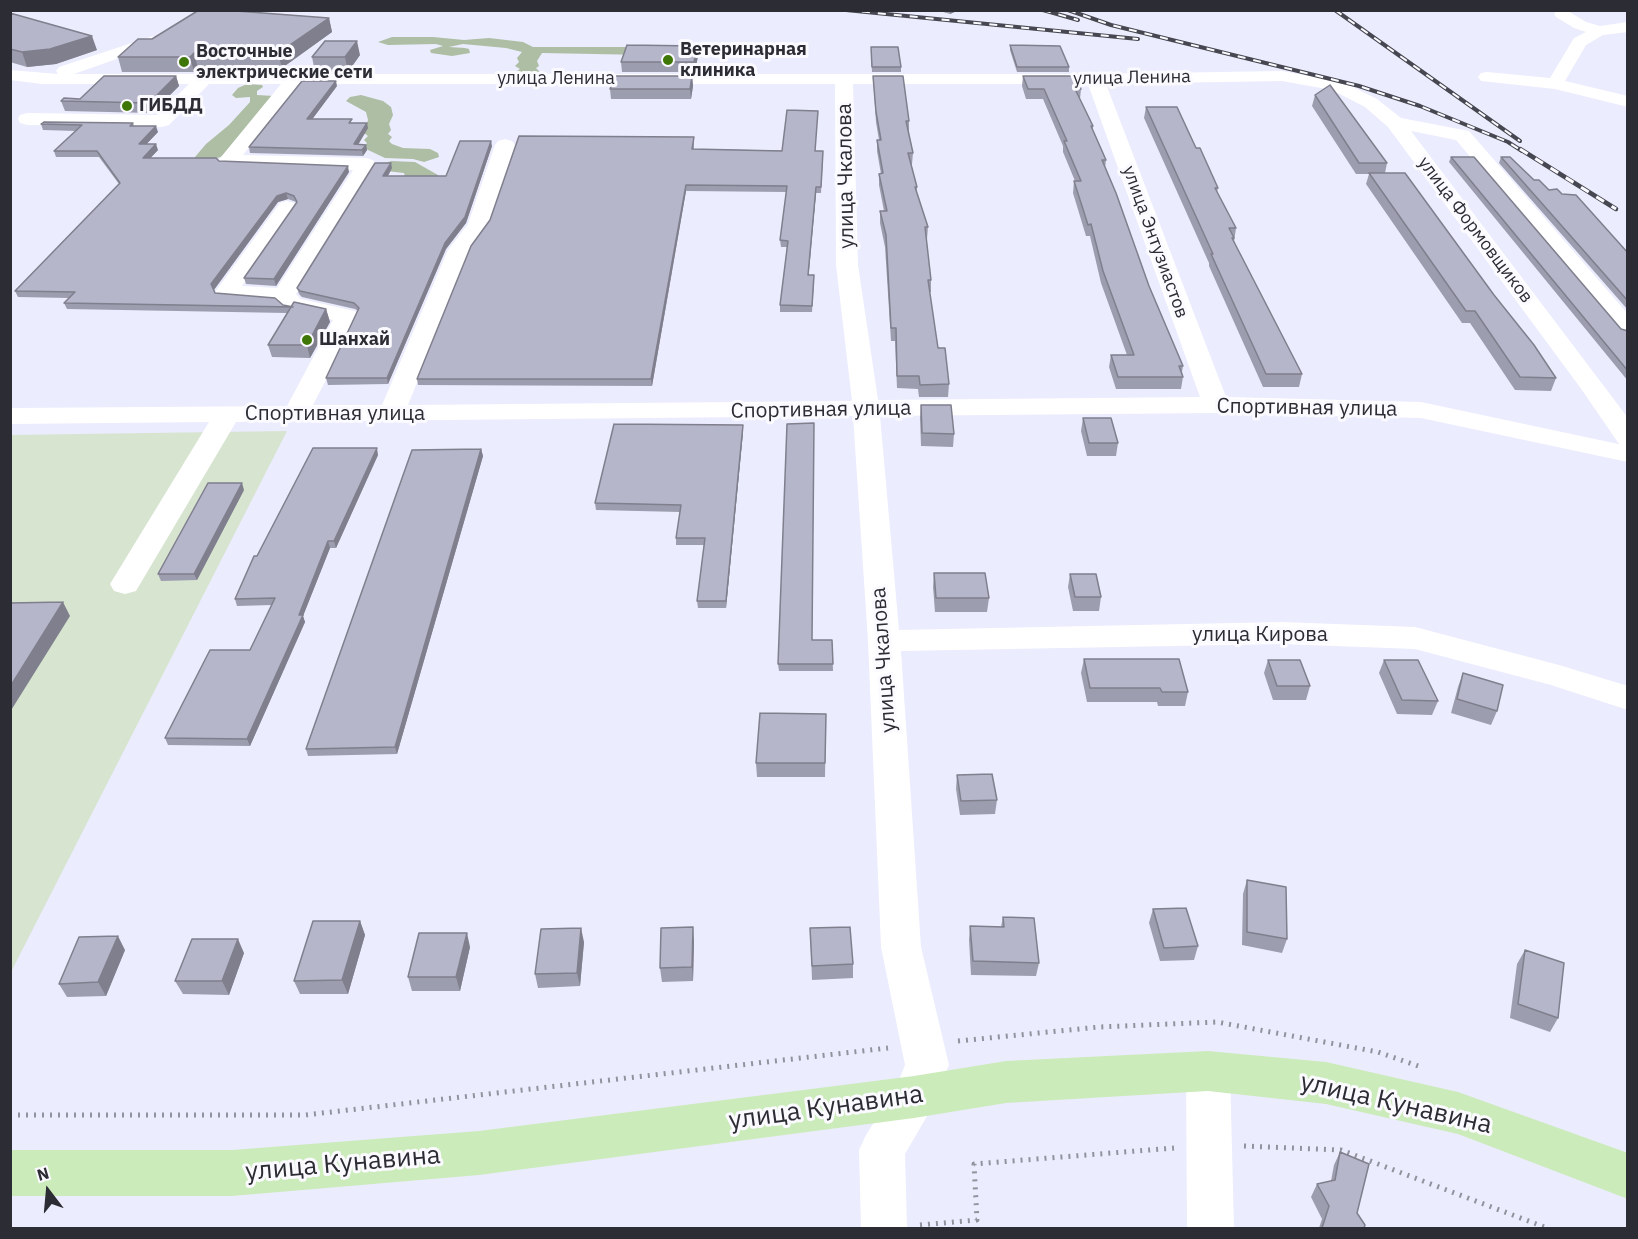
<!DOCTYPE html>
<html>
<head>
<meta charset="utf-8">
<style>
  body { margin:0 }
  #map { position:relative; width:1638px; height:1239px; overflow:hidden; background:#ebecfd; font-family:"IBM Plex Sans",sans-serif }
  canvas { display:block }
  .frame { position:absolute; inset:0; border:12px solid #2c2c34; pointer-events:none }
  .north { position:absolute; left:18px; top:1161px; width:60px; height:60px; -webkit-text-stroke:4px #fafaff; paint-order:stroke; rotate:344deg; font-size:16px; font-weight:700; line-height:24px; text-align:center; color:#2c2c34 }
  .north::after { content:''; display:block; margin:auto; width:21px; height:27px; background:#2c2c34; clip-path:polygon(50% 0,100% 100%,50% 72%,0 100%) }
</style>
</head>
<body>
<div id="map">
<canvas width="1638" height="1239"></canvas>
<div class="frame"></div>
<div class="north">N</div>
</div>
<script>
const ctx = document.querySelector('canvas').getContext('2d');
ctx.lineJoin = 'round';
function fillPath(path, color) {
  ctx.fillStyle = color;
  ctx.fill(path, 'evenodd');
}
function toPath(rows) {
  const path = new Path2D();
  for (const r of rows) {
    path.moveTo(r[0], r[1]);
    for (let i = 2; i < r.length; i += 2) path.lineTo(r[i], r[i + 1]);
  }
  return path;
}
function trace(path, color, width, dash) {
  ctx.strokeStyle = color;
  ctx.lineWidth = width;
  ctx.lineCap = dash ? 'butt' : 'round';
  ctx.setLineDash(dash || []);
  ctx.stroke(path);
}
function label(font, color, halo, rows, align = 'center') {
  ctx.font = font + ' "IBM Plex Sans",sans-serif';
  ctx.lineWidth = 6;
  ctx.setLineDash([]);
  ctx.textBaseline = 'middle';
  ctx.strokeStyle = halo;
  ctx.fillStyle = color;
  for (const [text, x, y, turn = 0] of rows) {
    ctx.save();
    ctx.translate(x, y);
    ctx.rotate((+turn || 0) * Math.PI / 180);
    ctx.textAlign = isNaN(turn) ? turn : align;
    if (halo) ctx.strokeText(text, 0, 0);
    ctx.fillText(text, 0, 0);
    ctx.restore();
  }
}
const green = toPath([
  [287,431,11,972,11,435]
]);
const forest = toPath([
  [392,37,433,37,464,40,489,38,523,42,533,47,720,47,734,48,741,52,729,56,698,56,542,53,537,61,539,66,536,68,541,73,518,75,517,71,520,69,515,66,519,62,517,58,522,52,506,48,463,44,449,47,465,48,469,49,470,53,452,56,431,53,430,50,443,46,436,44,388,45,378,42],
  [247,84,262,85,263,87,257,91,257,95,274,96,223,156,212,160,196,159,195,157,206,144,229,125,250,102,250,97,236,98,232,95,238,88],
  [361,95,383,101,391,107,393,115,389,124,391,130,388,134,392,137,389,141,392,144,403,148,430,149,438,153,439,157,424,162,413,159,385,158,366,149,364,147,367,143,364,140,368,136,364,133,368,120,366,112,346,101,350,97],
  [391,161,415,162,438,175,436,178,405,177,404,173,386,171,381,165]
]);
const path = toPath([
  [958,1041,1099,1027,1217,1022,1378,1052,1421,1067],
  [10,1115,305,1115,888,1048],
  [1244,1146,1341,1150,1547,1228],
  [920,1225,977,1220,974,1164,1174,1148]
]);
const minor = toPath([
  [1556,11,1568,11,1586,22,1600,26,1628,22,1628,32,1603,35,1586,45,1565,81,1628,96,1628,107,1555,89,1481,81,1478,77,1481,73,1487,72,1550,78,1574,38,1586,32,1574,28,1556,17,1554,14,1556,11],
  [153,36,161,41,159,44,74,74,1095,74,1282,71,1343,82,1377,99,1401,118,1469,131,1628,314,1628,336,1620,334,1456,140,1411,131,1628,418,1628,462,1421,418,1216,413,880,416,899,630,1282,622,1415,627,1559,665,1628,686,1628,710,1551,685,1415,649,1282,644,901,651,921,947,949,1065,930,1111,905,1154,907,1228,861,1228,859,1150,866,1135,897,1085,905,1065,881,947,868,641,853,416,236,422,136,591,125,594,114,591,110,584,209,422,10,424,10,408,287,406,333,320,285,309,278,302,226,299,218,297,215,292,280,203,287,201,294,203,297,207,242,286,277,288,353,170,221,165,218,161,221,157,281,84,209,84,169,125,162,127,27,125,20,123,18,119,20,115,27,113,157,115,189,84,42,84,10,80,10,70,58,74,56,71,59,67,153,36],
  [1282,81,1332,90,1365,107,1388,127,1582,390,1619,444,1623,445,1421,402,1226,397,1106,84,1282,81],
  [299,84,835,84,836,265,852,401,408,405,470,251,489,225,515,145,512,141,505,139,498,141,495,145,468,224,448,250,382,405,313,405,359,316,355,311,301,299,296,294,376,164,373,160,366,158,243,155,299,84],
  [853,84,1088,84,1200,397,878,400,858,265,853,84],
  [1208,1052,1223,1057,1230,1071,1234,1228,1187,1228,1186,1071,1193,1057,1208,1052]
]);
const major = toPath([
  [1208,1051,1326,1062,1458,1092,1628,1153,1628,1199,1458,1134,1326,1104,1208,1091,1006,1103,914,1118,479,1175,232,1196,10,1196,10,1150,232,1150,479,1131,914,1076,1006,1061,1208,1051]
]);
const railFar1 = toPath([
  [846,10,1138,39],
  [1043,10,1078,20],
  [1068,10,1111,25,1359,86,1420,106,1508,142,1522,151],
  [1335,10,1520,141]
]);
const rail = toPath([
  [1520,149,1616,209]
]);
const wall = toPath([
  [936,10,959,10,950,14],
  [10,13,97,50,56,64,27,67,10,62],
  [329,18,332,32,282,68,198,68,194,72,122,72,118,57,152,39],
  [1010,45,1069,67,1069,72,1017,72,1010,50],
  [871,52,901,67,901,72,872,72],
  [360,55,348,72,315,72,312,57],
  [698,56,695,72,622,72,621,62],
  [176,76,179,86,152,113,65,111,61,101,80,99],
  [692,76,693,86,691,99,611,99,610,89],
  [873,76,909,121,909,131,908,131,913,153,912,164,911,164,917,187,917,193,928,227,927,239,926,239,931,280,931,292,929,292,938,348,949,384,948,397,919,397,918,389,897,388,895,341,891,341,885,247,880,223,880,211,884,211,879,185,879,174,881,174,877,151,877,140,879,140,876,122],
  [1023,76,1081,89,1080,99,1093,126,1093,131,1106,160,1105,168,1149,286,1183,366,1182,372,1183,377,1181,389,1116,389,1109,367,1111,355,1127,355,1101,283,1090,236,1086,236,1073,193,1074,181,1075,181,1063,152,1063,146,1043,99,1026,99,1022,86],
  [337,86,312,119,353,123,368,128,358,144,366,145,367,150,363,156,250,153,249,147],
  [1315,95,1387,163,1385,173,1494,295,1556,378,1551,391,1515,390,1470,323,1462,323,1366,184,1369,174,1356,174,1312,106],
  [1146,107,1196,148,1218,188,1217,192,1236,228,1234,242,1302,374,1299,387,1263,387,1209,266,1209,263,1144,118],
  [133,123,134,126,158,132,146,144,158,150,150,158,219,161,349,172,276,286,246,284,244,278,297,203,296,202,288,199,278,202,214,290,215,293,291,307,326,309,330,322,310,358,272,357,268,345,287,313,67,309,64,303,69,298,18,297,15,291,119,184,99,157,56,157,54,151,76,131,43,130,41,124],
  [694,137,694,149,816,151,823,157,821,193,816,193,808,275,814,282,812,312,780,312,780,305,787,247,781,247,780,240,787,192,686,191,652,386,418,385,417,379],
  [492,146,466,223,446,249,388,384,328,385,326,378,358,311,355,309,302,297,299,294,297,288,392,168,388,176,446,176],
  [1451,157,1621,329,1628,331,1628,381,1449,162],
  [1501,157,1549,190,1628,253,1628,310,1499,163],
  [921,405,954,434,953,447,921,446,920,418],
  [1083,418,1118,443,1116,456,1087,456,1081,431],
  [743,432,726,608,698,608,697,601,704,545,676,545,676,538,680,512,596,510,595,503],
  [481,449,483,456,397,754,308,756,306,749],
  [378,455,336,548,330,548,303,616,305,622,250,746,168,745,165,738,250,650,272,605,237,606,235,599,257,556],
  [244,490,197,580,161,581,158,574],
  [934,573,989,598,987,612,935,612,933,587],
  [1070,574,1101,597,1099,611,1073,611,1068,587],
  [812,640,832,640,833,671,779,671,778,664],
  [1084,659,1188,692,1185,706,1158,706,1157,702,1087,702,1081,673],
  [1268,660,1310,686,1306,700,1273,700,1264,673],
  [1384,660,1438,701,1432,715,1397,714,1379,673],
  [1463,673,1497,711,1491,725,1451,713,1458,687],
  [826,714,825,777,757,777,756,763],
  [957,775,997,800,995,814,960,815,956,789],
  [1247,880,1287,939,1282,953,1242,945,1243,894],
  [1153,909,1198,946,1194,960,1160,961,1149,923],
  [1003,917,1039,963,1036,976,971,975,969,940,970,926,1001,927],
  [360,921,365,935,348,994,300,994,294,981],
  [810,928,853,964,853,978,812,980],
  [694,941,693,981,662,982,660,968],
  [584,942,580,986,538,988,535,974],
  [470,947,460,991,412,991,408,977],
  [125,950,106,996,67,997,59,984],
  [1525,950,1558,1018,1550,1032,1510,1018,1517,964],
  [244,953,229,995,183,994,175,981],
  [1340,1152,1357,1213,1364,1228,1319,1228,1322,1219,1311,1197,1317,1184,1331,1181,1334,1165]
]);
const shadedWall = toPath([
  [950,10,959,10,950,14],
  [329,18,332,32,282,68,278,53],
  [92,36,97,50,56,64,27,67,22,52],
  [357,41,360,55,348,72,345,57],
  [697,46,698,56,695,72,694,62],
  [194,53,198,68,194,72,190,57],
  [176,76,179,86,152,113,149,103],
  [692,76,693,86,691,99,690,89],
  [336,81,337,86,308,125,307,119],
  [367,123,368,128,355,150,354,144],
  [156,126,158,132,141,150,139,144],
  [491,141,492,146,466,223,446,249,388,384,387,378,445,243],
  [156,144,158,150,145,164,143,158],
  [366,145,367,150,363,156,362,150],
  [391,163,392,168,385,181,383,176],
  [348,166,349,172,276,286,274,279],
  [686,185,686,191,652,386,651,379],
  [816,187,816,193,808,282,808,275],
  [286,193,288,199,278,202,213,291,211,284,277,196],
  [326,309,330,322,310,358,307,345],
  [743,425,743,432,726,608,726,601],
  [377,448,378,455,336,548,334,541],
  [481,449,483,456,397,754,395,747],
  [242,483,244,490,197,580,194,574],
  [328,541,330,548,303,616,305,622,250,746,247,739,299,615],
  [63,602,70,616,10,712,10,687],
  [360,921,365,935,348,994,342,980],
  [693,927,694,941,693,981,692,967],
  [581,928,584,942,580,986,577,973],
  [467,933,470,947,460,991,456,977],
  [118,936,125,950,106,996,98,982],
  [238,939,244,953,229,995,222,981]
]);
const building = toPath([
  [199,10,223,10,329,18,278,53,194,53,190,57,118,57,138,39,152,39,199,10],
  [10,13,92,36,50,49,22,52,10,49,10,13],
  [325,41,357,41,345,57,312,57,325,41],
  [627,45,697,46,694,62,621,62,627,45],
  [1010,45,1060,46,1069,67,1017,67,1010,45],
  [871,47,898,47,901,67,872,67,871,47],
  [104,76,176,76,149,103,61,101,64,98,80,99,104,76],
  [615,76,692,76,690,89,610,89,615,76],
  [873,76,903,76,909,121,906,121,913,153,908,153,917,187,915,187,928,227,925,227,931,280,928,280,938,348,945,348,949,384,920,385,919,376,897,376,896,328,891,328,886,235,880,211,887,211,879,174,883,173,877,140,881,140,876,112,873,76],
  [1023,76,1076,76,1081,89,1075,89,1093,126,1091,126,1106,160,1102,160,1116,193,1149,286,1183,366,1179,366,1183,377,1118,377,1111,355,1134,355,1103,271,1091,224,1088,225,1074,181,1081,181,1064,141,1067,141,1044,89,1028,89,1023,76],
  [302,81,336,81,307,119,352,119,349,123,367,123,354,144,366,145,362,150,249,147,302,81],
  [1330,85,1387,163,1359,163,1315,95,1330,85],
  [1146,107,1177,107,1196,148,1200,148,1218,188,1215,188,1236,228,1229,228,1234,238,1232,238,1302,374,1266,374,1211,254,1213,254,1146,107],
  [787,110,818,111,815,151,823,151,821,187,816,187,808,275,814,275,812,306,780,305,788,241,780,240,787,186,686,185,651,379,417,379,471,246,490,220,519,136,694,137,692,149,782,151,787,110],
  [44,122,133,123,130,126,156,126,139,144,156,144,143,158,216,158,219,161,348,166,274,279,244,278,297,202,294,196,286,193,277,196,211,284,215,293,275,298,283,305,293,307,64,303,75,292,15,291,120,183,97,151,54,151,82,125,41,124,44,122],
  [460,141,491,141,465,217,445,243,387,378,326,378,359,308,354,303,300,291,297,288,375,163,391,163,383,176,446,176,460,141],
  [1451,157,1474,157,1621,329,1628,331,1628,371,1451,157],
  [1501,157,1510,157,1534,180,1539,180,1549,190,1557,189,1562,194,1576,195,1628,253,1628,301,1501,157],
  [1369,173,1405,173,1494,295,1534,345,1556,378,1520,377,1475,311,1466,311,1369,173],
  [294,302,326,309,307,345,268,345,294,302],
  [921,405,951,405,954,434,922,433,921,405],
  [1083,418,1111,418,1118,443,1089,443,1083,418],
  [814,423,812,640,832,640,833,664,778,664,787,424,814,423],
  [614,424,743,425,726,601,697,601,705,538,676,538,681,505,595,503,614,424],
  [313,448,377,448,334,541,328,541,299,615,303,615,247,739,165,738,210,650,250,650,275,598,235,599,254,556,257,556,313,448],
  [481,449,395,747,306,749,412,450,481,449],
  [208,483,242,483,194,574,158,574,208,483],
  [934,573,985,573,989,598,936,598,934,573],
  [1070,574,1096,574,1101,597,1075,597,1070,574],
  [63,602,10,687,10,603,63,602],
  [1084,659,1179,659,1188,692,1162,692,1160,688,1090,688,1084,659],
  [1268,660,1300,660,1310,686,1277,686,1268,660],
  [1384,660,1418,660,1438,701,1402,700,1384,660],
  [1463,673,1503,685,1497,711,1457,699,1463,673],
  [760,713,826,714,825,763,756,763,760,713],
  [992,774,997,800,961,801,957,775,992,774],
  [1247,880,1286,887,1287,939,1247,932,1247,880],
  [1186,908,1198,946,1164,948,1153,909,1186,908],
  [1003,917,1034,918,1039,963,973,961,970,926,1004,927,1003,917],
  [313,921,360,921,342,980,294,981,313,921],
  [693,927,692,967,660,968,661,928,693,927],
  [850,927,853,964,812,966,810,928,850,927],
  [581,928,577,973,535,974,541,929,581,928],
  [419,933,467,933,456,977,408,977,419,933],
  [118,936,98,982,59,984,79,937,118,936],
  [192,939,238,939,222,981,175,981,192,939],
  [1525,950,1564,963,1558,1018,1518,1004,1525,950],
  [1340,1152,1369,1164,1357,1213,1365,1225,1364,1228,1322,1228,1329,1206,1317,1184,1335,1180,1340,1152]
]);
const markers = [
  [668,60,6,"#3e7608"],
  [184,62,6,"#3e7608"],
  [127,106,6,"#3e7608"],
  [307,340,6,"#3e7608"]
];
const farPoinames = [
  ["Ветеринарная",680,50],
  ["клиника",680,71],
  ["Восточные",196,52],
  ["электрические сети",196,73],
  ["ГИБДД",139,106],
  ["Шанхай",319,340]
];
const farStreetnames = [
  ["улица Ленина",1132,78,-1],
  ["улица Ленина",556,79],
  ["улица Формовщиков",1475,230,53],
  ["улица Энтузиастов",1155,242,70]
];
const streetNames = [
  ["улица Чкалова",846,176,-91],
  ["Спортивная улица",1307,408,1],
  ["Спортивная улица",821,410,-1],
  ["Спортивная улица",335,414],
  ["улица Кирова",1260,635],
  ["улица Чкалова",884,660,-94]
];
const nearStreetnames = [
  ["улица Кунавина",1396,1104,13],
  ["улица Кунавина",826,1108,-8],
  ["улица Кунавина",343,1164,-5]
];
fillPath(green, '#d7e4d0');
fillPath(forest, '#adbea4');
trace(path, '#92929f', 5, [2, 6]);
fillPath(minor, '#fff');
fillPath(major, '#ccebbb');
trace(railFar1, '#464750', 4);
trace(rail, '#464750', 4.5);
trace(railFar1, '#fafaff', 2, [8]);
trace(rail, '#fafaff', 3, [9]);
fillPath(wall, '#9c9dae');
fillPath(shadedWall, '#7f7f8d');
fillPath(building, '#b5b6ca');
trace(building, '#7f7f8d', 1.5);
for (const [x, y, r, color] of markers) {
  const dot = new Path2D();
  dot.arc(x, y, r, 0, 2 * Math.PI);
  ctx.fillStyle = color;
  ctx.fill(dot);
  trace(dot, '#fafaff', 2);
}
label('bold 18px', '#2c2c34', '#fafaff', farPoinames, 'left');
label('18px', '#2c2c34', '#fafaff', farStreetnames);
label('21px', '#2c2c34', '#fafaff', streetNames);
label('26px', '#2c2c34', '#fafaff', nearStreetnames);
</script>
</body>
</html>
